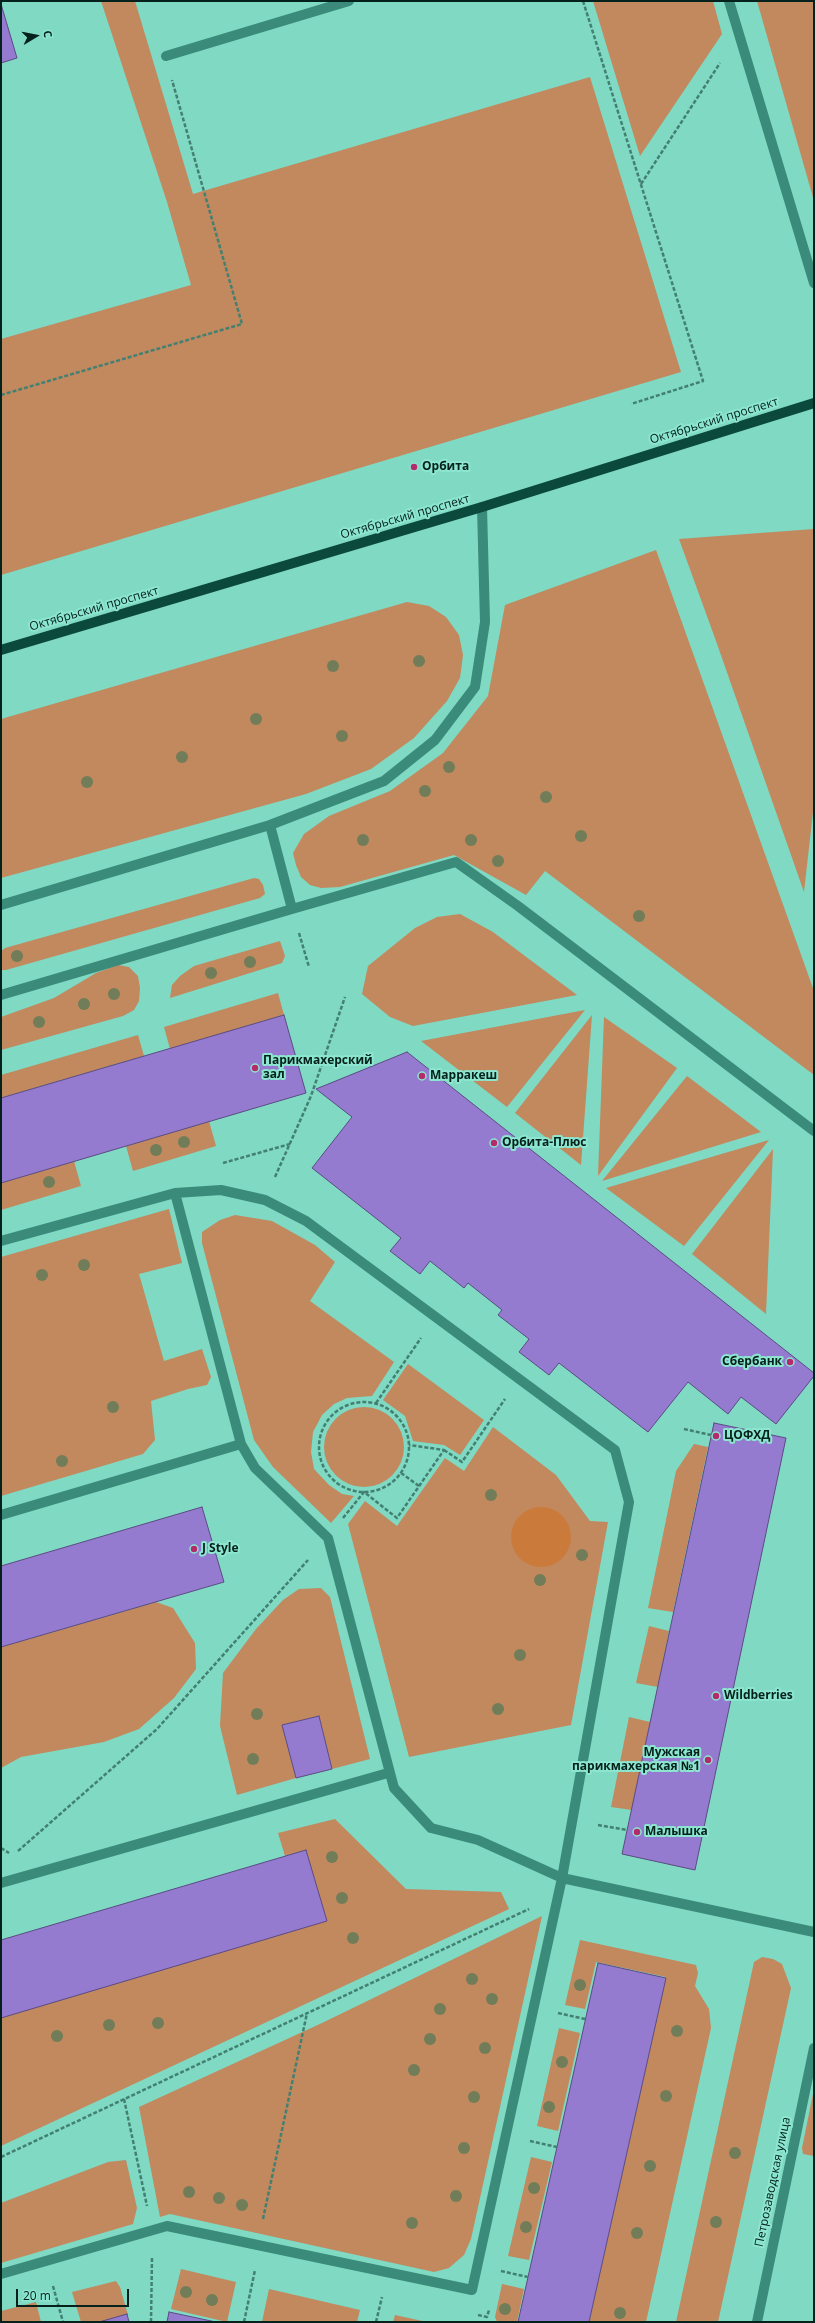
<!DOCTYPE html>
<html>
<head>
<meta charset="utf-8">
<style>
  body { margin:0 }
  #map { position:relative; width:815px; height:2323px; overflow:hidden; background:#7fd9c3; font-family:"Open Sans",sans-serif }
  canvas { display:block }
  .frame { position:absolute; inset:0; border:2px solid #04211b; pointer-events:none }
  .north { position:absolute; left:16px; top:16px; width:40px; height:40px; -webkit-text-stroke:3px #8ce6d0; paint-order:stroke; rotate:80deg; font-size:11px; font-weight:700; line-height:16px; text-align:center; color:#04211b }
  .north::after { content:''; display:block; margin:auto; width:14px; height:18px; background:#04211b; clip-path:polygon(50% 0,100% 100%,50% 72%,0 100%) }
  .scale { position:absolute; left:16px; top:2289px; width:113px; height:18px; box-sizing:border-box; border:2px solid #04211b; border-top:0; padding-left:5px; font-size:12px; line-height:14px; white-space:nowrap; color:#04211b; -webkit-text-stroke:3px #8ce6d0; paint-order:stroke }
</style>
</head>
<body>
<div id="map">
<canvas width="815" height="2323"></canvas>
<div class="frame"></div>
<div class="north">С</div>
<div class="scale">20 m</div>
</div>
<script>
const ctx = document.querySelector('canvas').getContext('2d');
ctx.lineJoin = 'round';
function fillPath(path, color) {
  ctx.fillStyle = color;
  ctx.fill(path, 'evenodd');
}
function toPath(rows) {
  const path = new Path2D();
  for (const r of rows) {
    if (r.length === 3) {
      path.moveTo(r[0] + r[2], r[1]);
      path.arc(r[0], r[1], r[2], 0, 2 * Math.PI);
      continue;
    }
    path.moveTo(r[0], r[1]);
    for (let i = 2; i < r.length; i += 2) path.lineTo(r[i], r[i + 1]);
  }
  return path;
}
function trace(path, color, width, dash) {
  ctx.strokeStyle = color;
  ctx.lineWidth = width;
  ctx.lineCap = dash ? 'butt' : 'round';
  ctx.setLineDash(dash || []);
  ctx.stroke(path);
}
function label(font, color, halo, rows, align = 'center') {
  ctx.font = font + ' "Open Sans",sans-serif';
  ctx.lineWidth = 4;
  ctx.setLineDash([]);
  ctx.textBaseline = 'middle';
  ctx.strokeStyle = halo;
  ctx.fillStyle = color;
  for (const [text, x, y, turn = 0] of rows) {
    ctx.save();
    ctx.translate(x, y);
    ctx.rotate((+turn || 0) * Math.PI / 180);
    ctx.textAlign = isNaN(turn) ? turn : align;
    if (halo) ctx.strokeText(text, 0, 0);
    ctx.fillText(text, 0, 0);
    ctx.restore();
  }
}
const green = toPath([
  [101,1,135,1,193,194,590,77,681,372,1,575,1,339,191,285,167,202],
  [593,1,713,1,722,34,640,156],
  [757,1,814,1,814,201],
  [814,529,814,803,804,892,716,641,679,539],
  [656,550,814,991,814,1075,545,871,526,895,454,855,340,887,321,888,310,885,301,877,296,865,293,853,304,834,329,816,390,791,443,753,488,696,505,605],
  [407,602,429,606,446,617,459,635,463,655,460,678,447,701,414,738,371,769,306,794,1,878,1,719],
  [254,878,259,879,263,885,265,894,260,898,6,970,1,970,1,951,5,948],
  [460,914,493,932,577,995,413,1026,390,1017,362,994,368,966,415,928,437,917],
  [280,941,285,956,282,963,170,998,172,985,180,976,194,966],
  [118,965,129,967,138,976,140,988,139,1001,134,1010,123,1016,1,1050,1,1017,54,998,96,973],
  [278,993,284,1015,170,1049,164,1027],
  [585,1010,507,1107,421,1041],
  [592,1015,581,1165,515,1113],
  [604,1017,677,1068,598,1176],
  [138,1035,144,1056,1,1098,1,1075],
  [687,1076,761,1132,602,1181],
  [209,1121,216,1146,133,1171,126,1146],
  [769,1140,684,1246,606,1188],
  [773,1149,766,1314,692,1254],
  [74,1161,81,1186,1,1210,1,1183],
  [169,1209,182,1263,139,1274,164,1361,202,1349,211,1377,207,1385,188,1389,151,1401,155,1440,143,1454,1,1496,1,1257],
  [235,1215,272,1221,315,1245,335,1262,310,1301,394,1362,372,1396,347,1398,334,1404,322,1415,313,1432,311,1452,314,1469,329,1485,342,1494,354,1496,331,1523,273,1467,254,1440,202,1243,202,1232,220,1220],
  [408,1364,484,1420,460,1455,444,1445,413,1441,405,1416,383,1400],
  [364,1447,40],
  [493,1427,556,1475,590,1521,608,1522,571,1725,409,1757,348,1524,365,1501,397,1526,445,1458,464,1471],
  [694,1444,708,1447,673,1612,648,1608,676,1471],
  [321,1588,330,1597,370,1759,332,1769,319,1716,282,1725,296,1778,237,1795,220,1726,223,1673,256,1629,283,1600,299,1589],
  [156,1602,173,1608,195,1643,196,1669,174,1698,139,1729,104,1742,21,1757,1,1768,1,1647],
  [649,1626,669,1631,658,1687,636,1683],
  [629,1717,650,1722,632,1810,611,1807],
  [335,1819,406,1889,501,1892,509,1909,1,2146,1,2018,306,1850,285,1856,278,1833],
  [542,1916,471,2239,464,2255,449,2268,434,2272,170,2214,160,2217,139,2107,322,2023],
  [580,1940,696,1965,698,1973,695,1986,709,2009,711,2028,646,2322,589,2322,666,1977,596,1962,585,2009,565,2005],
  [762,1957,773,1959,782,1964,791,1988,718,2322,676,2322,754,1962],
  [559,2028,580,2033,558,2131,537,2126],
  [814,2089,814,2156,803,2154,802,2148],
  [531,2157,552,2162,529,2260,508,2256],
  [126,2160,137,2208,133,2224,1,2263,1,2203,108,2162],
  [181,2269,236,2282,227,2322,171,2309],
  [116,2281,120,2287,128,2315,102,2322,81,2322,72,2292],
  [502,2284,524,2289,517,2322,497,2322,495,2317],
  [269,2289,360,2310,357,2322,262,2322],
  [36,2302,41,2322,1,2322,1,2311],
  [395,2315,427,2322,393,2322]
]);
const forest = toPath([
  [541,1537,30]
]);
const building = toPath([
  [1,4,17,58,1,63,1,4],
  [284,1015,306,1093,1,1183,1,1098,284,1015],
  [407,1052,814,1373,814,1376,776,1424,741,1397,728,1414,688,1382,648,1432,559,1363,549,1375,519,1352,529,1339,498,1315,502,1310,468,1283,464,1288,430,1261,420,1274,390,1251,401,1238,312,1168,352,1117,316,1089,407,1052],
  [714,1423,786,1438,695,1870,622,1854,714,1423],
  [202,1507,224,1582,1,1647,1,1566,202,1507],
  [319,1716,332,1769,296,1778,282,1725,319,1716],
  [306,1850,327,1921,1,2018,1,1940,306,1850],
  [598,1963,666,1978,589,2322,518,2322,598,1963],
  [169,2312,216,2322,167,2322,169,2312],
  [127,2314,129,2322,99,2322,127,2314]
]);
const path = toPath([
  [583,1,703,381,631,404],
  [641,184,720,63],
  [1,395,242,324,172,80],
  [299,933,309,967],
  [223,1163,290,1144],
  [275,1177,311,1096,345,997],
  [364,1447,45],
  [376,1403,421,1338],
  [684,1429,711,1435],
  [444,1450,462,1462,505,1399],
  [401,1473,419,1486],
  [343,1518,364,1492,397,1518,444,1450,409,1445],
  [598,1825,627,1830],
  [1,1848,9,1853],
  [18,1851,157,1729,308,1560],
  [558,2013,585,2019],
  [124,2099,147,2206],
  [530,2141,557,2147],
  [1,2157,529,1909],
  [263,2219,307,2013],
  [501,2271,528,2277],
  [53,2286,63,2322],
  [478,2315,487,2317,489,2310],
  [151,2322,152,2257],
  [244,2322,255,2270],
  [376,2322,382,2297]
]);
const minor = toPath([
  [729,1,814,283],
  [166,56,349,1],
  [270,825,384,781,435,740,475,687,485,622,482,507],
  [1,905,270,825,292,909,456,862,518,906,814,1131],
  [1,995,292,909],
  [175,1193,241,1444,255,1468,328,1538,394,1788,431,1828,478,1840,562,1878,814,1932],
  [1,1241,175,1193,221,1190,265,1200,306,1221,615,1450,629,1502,562,1878,472,2290,167,2226,1,2274],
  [1,1515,241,1444],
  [1,1883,388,1773],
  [757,2322,814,2048]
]);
const major = toPath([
  [1,650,482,507,814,403]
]);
const trees = [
  [419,661],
  [333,666],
  [256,719],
  [342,736],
  [182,757],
  [449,767],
  [87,782],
  [425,791],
  [546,797],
  [581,836],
  [363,840],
  [471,840],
  [498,861],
  [639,916],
  [17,956],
  [250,962],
  [211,973],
  [114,994],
  [84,1004],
  [39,1022],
  [184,1142],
  [156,1150],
  [49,1182],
  [84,1265],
  [42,1275],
  [113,1407],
  [62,1461],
  [491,1495],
  [582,1555],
  [540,1580],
  [520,1655],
  [498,1709],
  [257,1714],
  [253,1759],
  [332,1857],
  [342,1898],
  [353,1938],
  [472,1979],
  [580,1985],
  [492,1999],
  [440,2009],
  [158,2023],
  [109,2025],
  [677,2031],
  [57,2036],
  [430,2039],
  [485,2048],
  [562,2062],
  [414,2070],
  [666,2096],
  [474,2097],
  [549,2107],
  [464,2148],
  [735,2153],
  [650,2166],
  [534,2188],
  [189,2192],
  [456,2196],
  [219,2198],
  [242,2205],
  [716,2222],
  [412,2223],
  [526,2227],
  [637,2233],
  [186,2292],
  [212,2300],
  [505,2309],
  [620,2313]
];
const markers = [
  [414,467,4,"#b32b6c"],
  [255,1068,4,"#b32b6c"],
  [422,1076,4,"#b32b6c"],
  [494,1143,4,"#b32b6c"],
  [790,1362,4,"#b32b6c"],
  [716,1436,4,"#b32b6c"],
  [194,1549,4,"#b32b6c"],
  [716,1696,4,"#b32b6c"],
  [708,1760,4,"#b32b6c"],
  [637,1832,4,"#b32b6c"]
];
const streetNames = [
  ["Октябрьский проспект",714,421,-17],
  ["Октябрьский проспект",405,517,-16],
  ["Октябрьский проспект",94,609,-16],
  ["Петрозаводская улица",773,2182,-78]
];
const poiNames = [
  ["Орбита",422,467],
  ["Парикмахерский",263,1061],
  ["зал",263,1075],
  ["Марракеш",430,1076],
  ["Орбита-Плюс",502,1143],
  ["Сбербанк",782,1362,"right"],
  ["ЦОФХД",724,1436],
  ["J Style",202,1549],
  ["Wildberries",724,1696],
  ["Мужская",700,1753,"right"],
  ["парикмахерская №1",700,1767,"right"],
  ["Малышка",645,1832]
];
fillPath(green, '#c2885e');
fillPath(forest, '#ca7b3c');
fillPath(building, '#947bcf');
trace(building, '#5b4a83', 1);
trace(path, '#438071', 2.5, [4, 2]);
trace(minor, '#3a8b79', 10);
trace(major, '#0b493d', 10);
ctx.fillStyle = '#717d58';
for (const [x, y] of trees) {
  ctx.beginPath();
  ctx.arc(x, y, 6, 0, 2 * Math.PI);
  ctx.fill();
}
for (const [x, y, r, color] of markers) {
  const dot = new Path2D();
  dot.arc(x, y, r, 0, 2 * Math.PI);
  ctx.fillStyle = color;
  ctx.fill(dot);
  trace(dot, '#8ce6d0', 1.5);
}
label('12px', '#04211b', '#8ce6d0', streetNames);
label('bold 12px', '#04211b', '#8ce6d0', poiNames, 'left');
</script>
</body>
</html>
